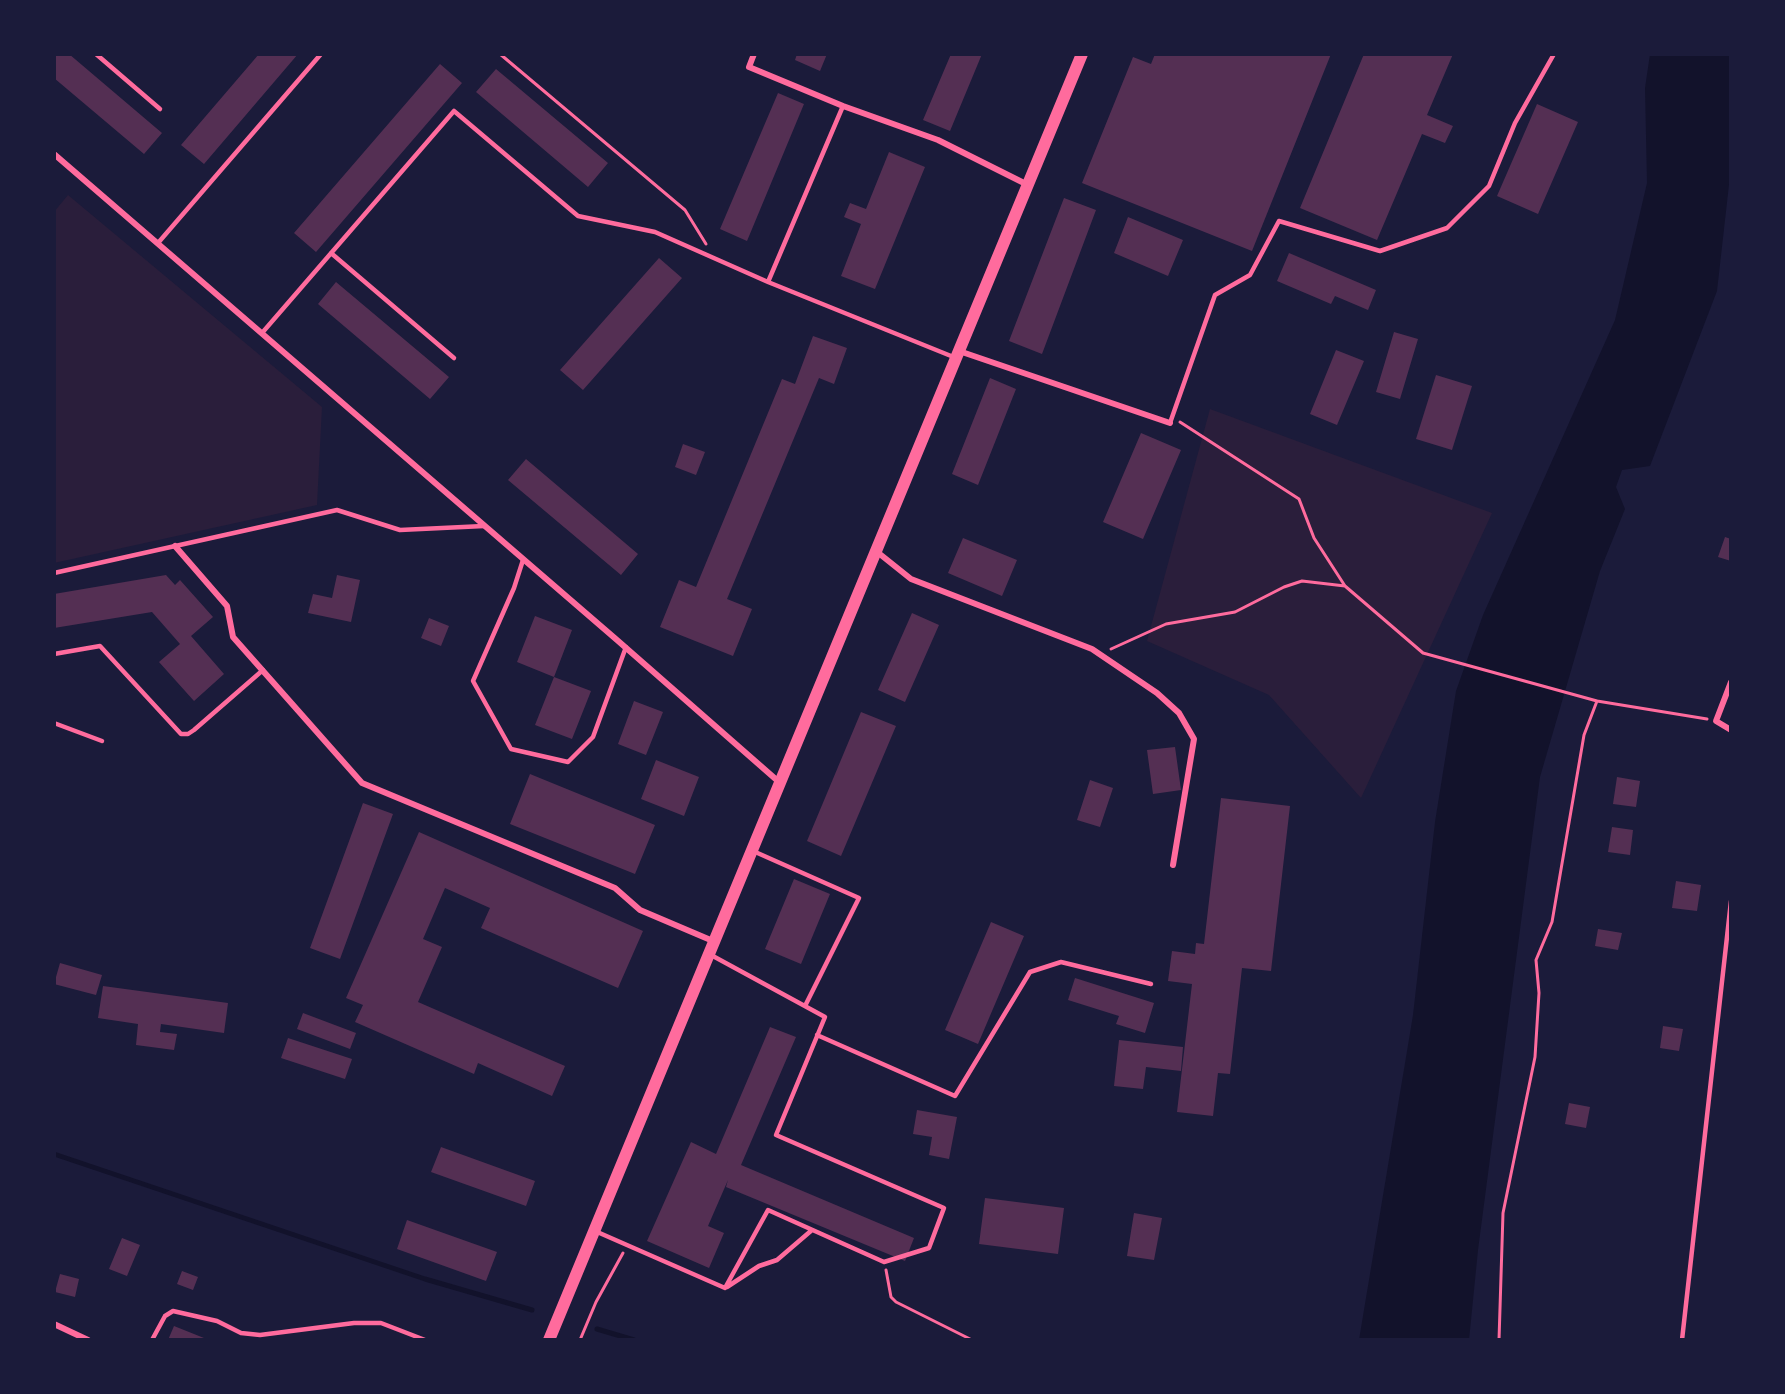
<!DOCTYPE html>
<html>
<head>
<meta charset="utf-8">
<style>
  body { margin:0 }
  #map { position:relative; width:1785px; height:1394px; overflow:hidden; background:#1b1b3a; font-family:"Sofia Sans Condensed",sans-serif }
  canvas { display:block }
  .frame { position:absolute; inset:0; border:56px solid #1b1b3a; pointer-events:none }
</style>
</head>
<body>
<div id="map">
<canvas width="1785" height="1394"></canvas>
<div class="frame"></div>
</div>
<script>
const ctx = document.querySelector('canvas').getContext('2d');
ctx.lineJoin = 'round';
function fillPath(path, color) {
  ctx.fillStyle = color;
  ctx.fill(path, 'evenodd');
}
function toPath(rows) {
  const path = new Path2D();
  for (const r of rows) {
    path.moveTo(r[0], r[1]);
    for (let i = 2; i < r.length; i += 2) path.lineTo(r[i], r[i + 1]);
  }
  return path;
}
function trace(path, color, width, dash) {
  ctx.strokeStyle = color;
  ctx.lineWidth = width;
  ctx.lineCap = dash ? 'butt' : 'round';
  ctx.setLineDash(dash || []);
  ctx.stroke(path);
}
const green = toPath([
  [68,195,322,407,317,505,54,563,54,212],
  [1210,409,1492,513,1361,798,1269,695,1147,641]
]);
const water = toPath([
  [1650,54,1731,54,1731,167,1717,291,1650,466,1622,470,1616,487,1625,509,1600,571,1540,777,1478,1250,1469,1340,1359,1340,1413,1015,1435,822,1456,691,1483,615,1615,320,1647,183,1645,88]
]);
const stream = toPath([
  [54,1154,425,1279,532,1310],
  [597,1329,634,1340]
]);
const building = toPath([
  [54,54,69,54,162,133,144,154,54,78],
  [259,54,298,54,204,164,181,145],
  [797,54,827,54,820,71,795,60],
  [951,54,982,54,950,131,923,120],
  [1155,54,1331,54,1252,251,1082,183,1133,57,1151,64],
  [1364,54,1453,54,1427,115,1453,126,1445,143,1422,134,1377,240,1300,208],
  [440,64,462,83,316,252,294,233],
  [496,69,608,163,588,187,476,92],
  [778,93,804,104,747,241,720,229],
  [1537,104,1578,122,1538,214,1497,196],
  [889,152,925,167,875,289,841,276,861,224,844,217,850,203,866,209],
  [1064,198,1096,210,1042,354,1009,341],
  [1128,217,1183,240,1168,276,1114,253],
  [1289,253,1376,290,1368,310,1335,296,1331,304,1277,281],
  [659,258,682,278,583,390,560,370],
  [336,282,449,377,430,399,318,304],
  [1394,332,1418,339,1400,399,1376,392],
  [813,336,847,348,834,384,819,378,727,599,752,609,733,656,660,627,679,580,696,587,782,379,795,384],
  [1336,350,1364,361,1337,425,1310,414],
  [1436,375,1472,386,1452,450,1416,439],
  [990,378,1016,389,978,485,952,474],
  [1141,433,1181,450,1143,539,1103,522],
  [683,444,705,452,696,475,675,467],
  [526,459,638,554,621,575,508,480],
  [1725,537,1731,539,1731,561,1718,557],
  [963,538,1017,560,1002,596,948,573],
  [166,575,175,585,180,580,213,617,191,636,224,674,194,701,159,662,180,644,152,612,54,628,54,594],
  [337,575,360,580,351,622,308,613,313,594,332,598],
  [912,613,939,625,905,702,878,690],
  [535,616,572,630,554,677,517,662],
  [429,618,449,626,441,646,421,638],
  [554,677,591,691,572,739,535,725],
  [634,701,663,712,646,755,618,744],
  [861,712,896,726,841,856,807,841],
  [1175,747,1181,790,1153,794,1147,750],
  [656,760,699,777,684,816,641,799],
  [530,774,655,825,635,874,510,824],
  [1617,777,1640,781,1636,807,1613,804],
  [1090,780,1113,788,1100,827,1077,820],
  [1221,798,1290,806,1271,971,1242,968,1230,1074,1218,1073,1213,1116,1177,1112,1192,984,1168,981,1172,951,1195,954,1196,943,1204,944],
  [363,803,393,814,340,959,310,948],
  [1612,827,1633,830,1630,855,1608,852],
  [419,832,643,931,618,988,481,928,490,908,445,888,423,939,442,947,418,1002,565,1066,552,1096,478,1063,474,1074,355,1022,363,1005,346,998],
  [794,879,830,894,801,964,765,949],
  [1676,881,1701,885,1697,911,1672,908],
  [991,922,1024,936,978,1044,945,1030],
  [1598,929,1622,933,1618,950,1595,946],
  [60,963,102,975,96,995,54,984],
  [1075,978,1154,1003,1145,1033,1116,1024,1119,1016,1068,1000],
  [103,986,228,1003,224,1033,161,1024,160,1032,177,1034,174,1050,136,1045,138,1024,98,1018],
  [303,1013,356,1033,350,1049,297,1029],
  [1663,1026,1683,1029,1679,1051,1660,1048],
  [770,1027,796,1037,741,1165,914,1238,905,1261,726,1187,728,1180,708,1226,724,1233,709,1268,647,1241,691,1142,716,1154],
  [288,1038,352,1059,345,1079,281,1058],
  [1119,1040,1183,1047,1181,1071,1146,1067,1143,1089,1114,1086],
  [1569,1103,1590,1107,1586,1128,1565,1124],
  [917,1110,957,1117,949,1159,929,1155,932,1137,913,1134],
  [441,1147,535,1181,526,1206,431,1172],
  [985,1198,1064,1208,1058,1254,979,1244],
  [1134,1213,1162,1218,1154,1260,1127,1256],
  [407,1220,497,1252,486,1281,397,1249],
  [122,1238,140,1245,127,1276,109,1269],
  [182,1271,198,1277,193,1290,177,1284],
  [60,1274,79,1279,75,1297,55,1292],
  [174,1326,209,1340,168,1340]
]);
const path = toPath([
  [500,54,685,210,706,244],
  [1180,422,1299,499,1314,538,1345,586,1423,653,1597,701,1707,719],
  [1111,649,1166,624,1235,612,1284,587,1302,581,1345,586],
  [886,1270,891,1297,896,1302,972,1340],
  [580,1340,596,1302,623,1253],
  [1499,1340,1503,1213,1535,1057,1539,993,1536,960,1552,922,1584,735,1597,701]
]);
const service = toPath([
  [96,54,160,109],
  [843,106,768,282,956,358],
  [158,243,321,54],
  [331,253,454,358],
  [262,333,454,111,578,216,655,232,768,282],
  [1170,423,1215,295,1250,275,1279,221,1380,251,1447,228,1489,186,1515,123,1554,54],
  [523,560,514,588,473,681,511,749,568,762,593,737,626,647],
  [54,573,337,510,400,530,484,526],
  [54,654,100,646,181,734,188,734,194,730,263,670],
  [54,723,102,741],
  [753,851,859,898,805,1006],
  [817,1035,955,1096,1030,972,1061,962,1151,984],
  [595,1231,725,1288,768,1210,884,1262,929,1248,944,1208,776,1135,825,1017,711,955],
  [727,1287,759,1266,777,1260,812,1230],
  [152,1340,165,1316,173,1311,217,1321,241,1333,260,1335,354,1323,381,1323,425,1340],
  [1682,1340,1731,901]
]);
const minor = toPath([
  [754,54,749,67,843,106,938,140,1028,185],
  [54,154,617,640,779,782],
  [959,351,1170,423],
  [175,546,227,606,233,637,362,783,615,888,640,910,713,941],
  [876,551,911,579,1092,649,1157,693,1179,713,1194,739,1173,865],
  [1731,682,1716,721,1731,730],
  [1729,932,1731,933],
  [54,1324,88,1340]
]);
const secondary = toPath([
  [549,1340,1082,54]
]);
fillPath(green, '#2a1e3b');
fillPath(water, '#12122b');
trace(stream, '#12122b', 5);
fillPath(building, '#542f53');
trace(path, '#ff6b9d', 3);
trace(service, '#ff6b9d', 4.5);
trace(minor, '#ff6b9d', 6);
trace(secondary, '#ff6b9d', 12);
</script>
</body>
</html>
